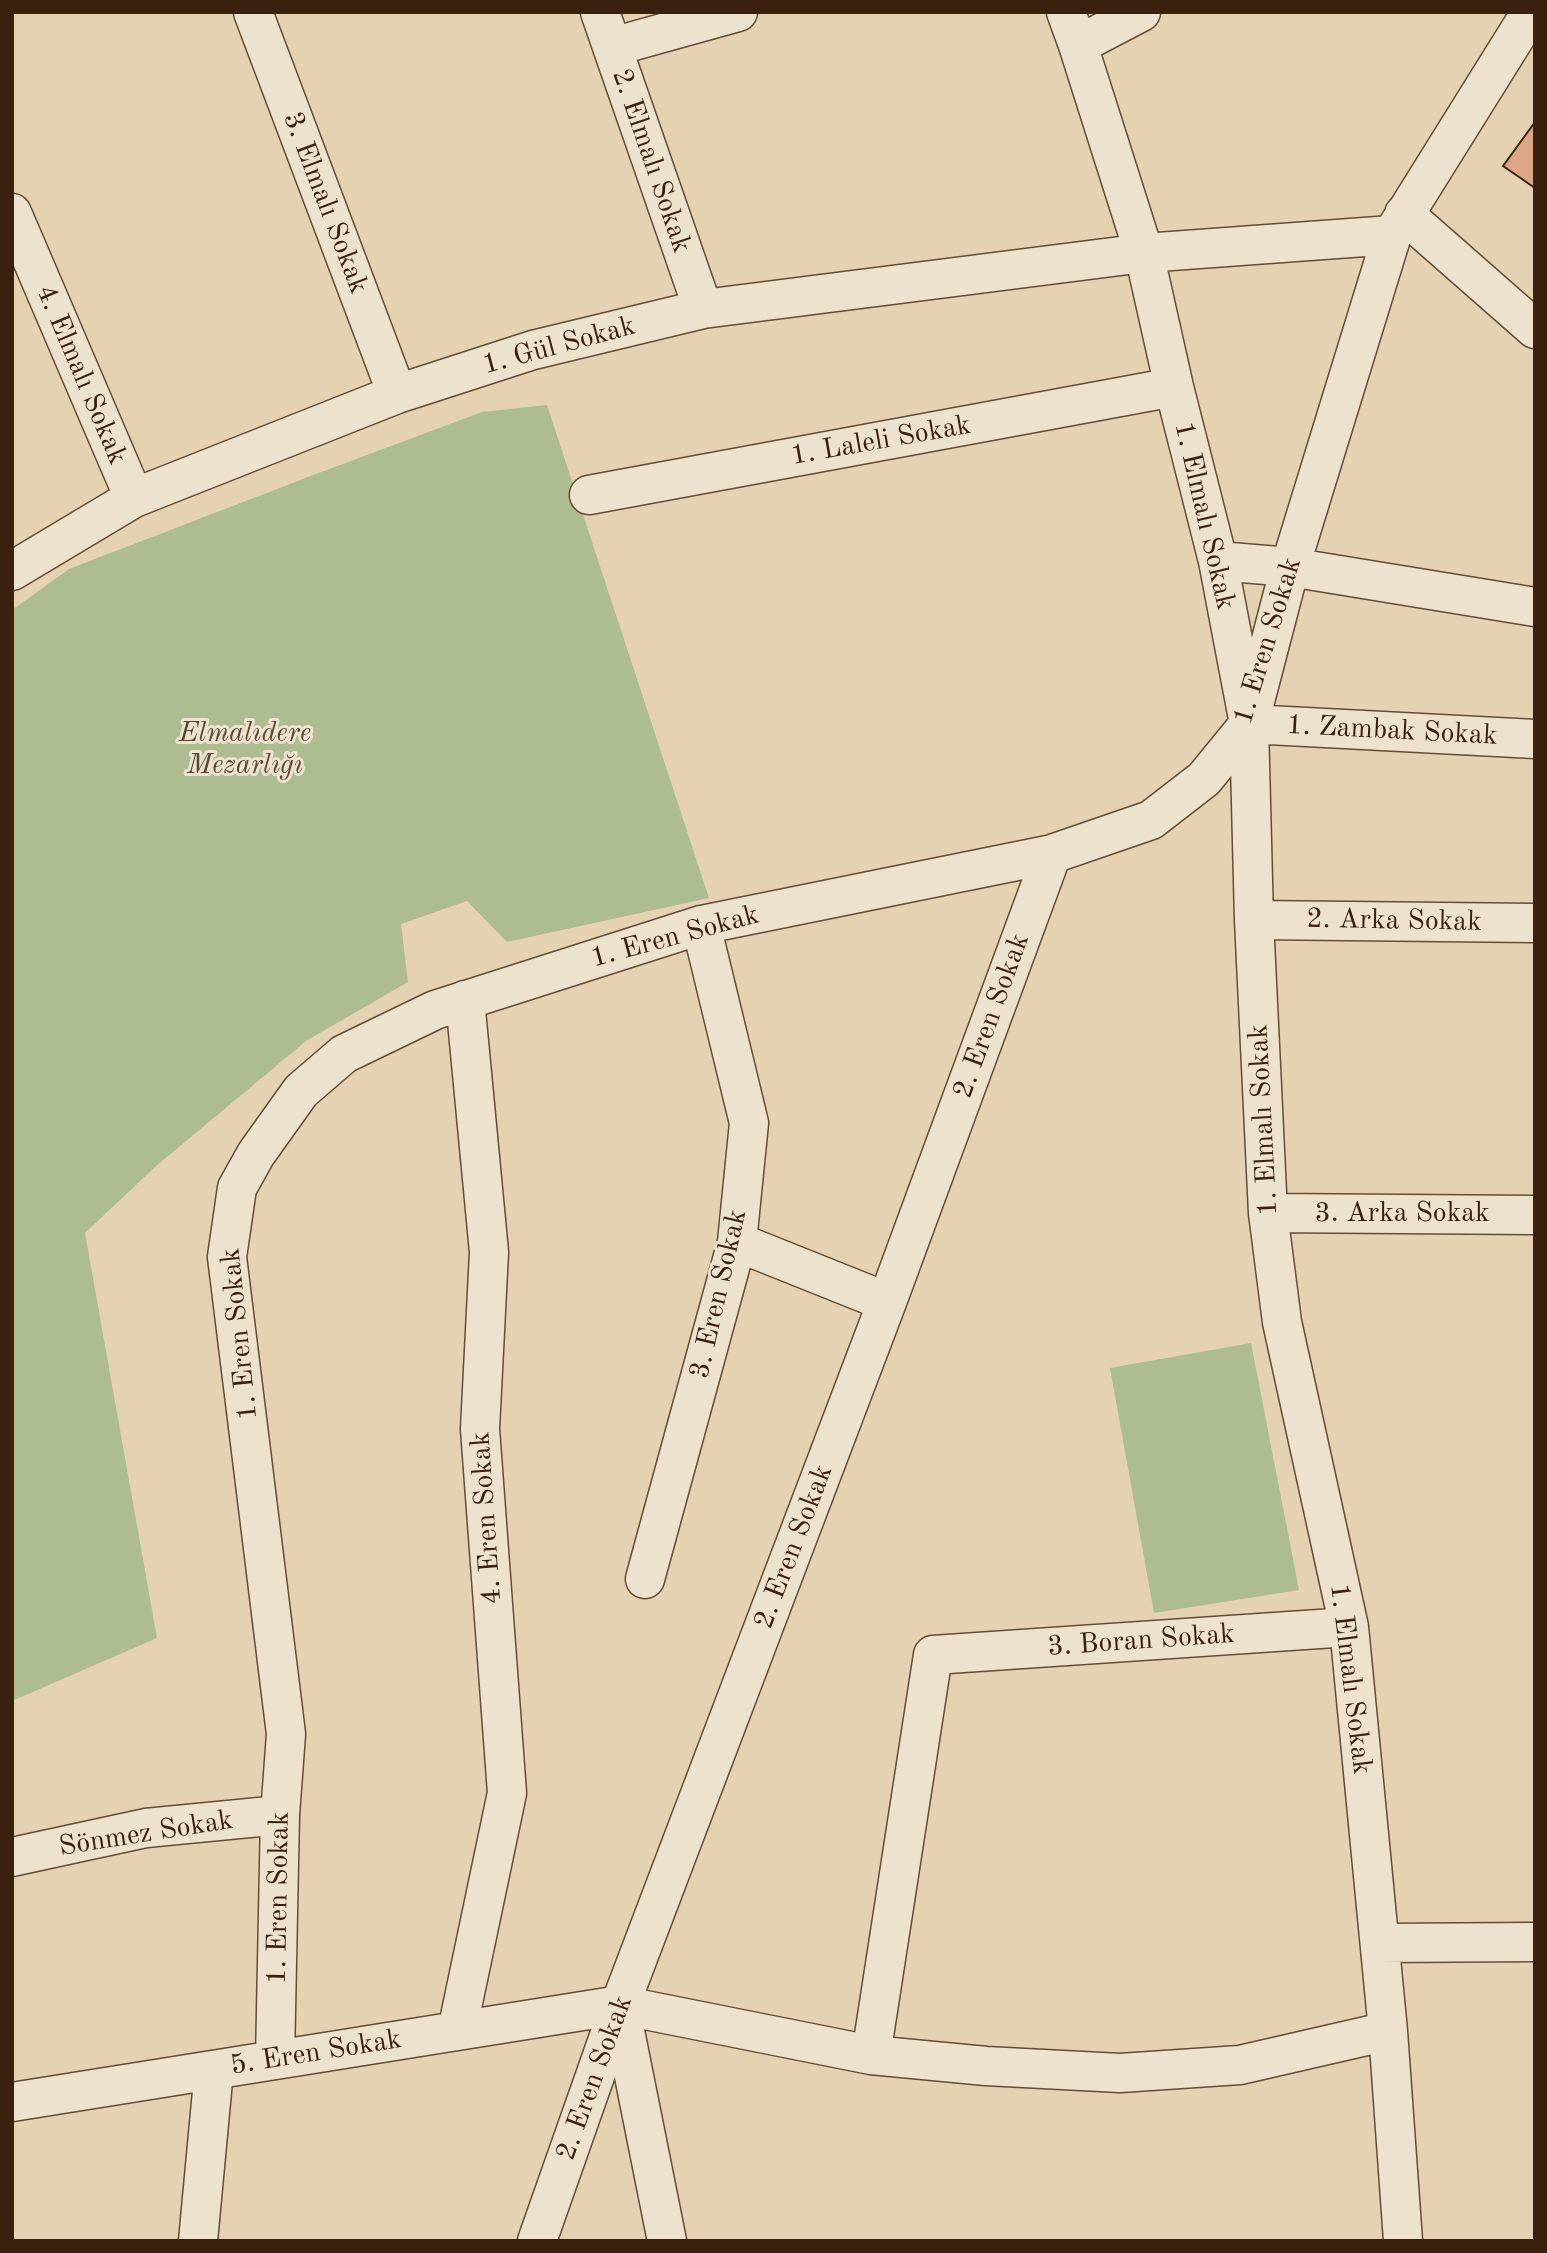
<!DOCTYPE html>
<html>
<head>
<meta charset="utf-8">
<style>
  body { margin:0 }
  #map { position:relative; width:1547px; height:2253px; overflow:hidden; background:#e4d2b2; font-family:"Old Standard TT",serif }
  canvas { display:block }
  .frame { position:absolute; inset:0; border:14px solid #3a210e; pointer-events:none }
</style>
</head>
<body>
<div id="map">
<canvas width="1547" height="2253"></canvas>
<div class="frame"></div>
</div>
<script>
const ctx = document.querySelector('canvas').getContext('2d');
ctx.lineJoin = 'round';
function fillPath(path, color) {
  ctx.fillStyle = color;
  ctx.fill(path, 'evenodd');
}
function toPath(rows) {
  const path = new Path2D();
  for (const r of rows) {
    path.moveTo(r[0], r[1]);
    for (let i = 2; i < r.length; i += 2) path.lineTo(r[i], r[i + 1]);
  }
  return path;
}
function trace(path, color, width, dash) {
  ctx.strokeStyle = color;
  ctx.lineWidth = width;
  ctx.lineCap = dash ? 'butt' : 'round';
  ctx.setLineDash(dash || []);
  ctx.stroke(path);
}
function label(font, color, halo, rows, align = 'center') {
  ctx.font = font + ' "Old Standard TT",serif';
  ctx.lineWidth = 6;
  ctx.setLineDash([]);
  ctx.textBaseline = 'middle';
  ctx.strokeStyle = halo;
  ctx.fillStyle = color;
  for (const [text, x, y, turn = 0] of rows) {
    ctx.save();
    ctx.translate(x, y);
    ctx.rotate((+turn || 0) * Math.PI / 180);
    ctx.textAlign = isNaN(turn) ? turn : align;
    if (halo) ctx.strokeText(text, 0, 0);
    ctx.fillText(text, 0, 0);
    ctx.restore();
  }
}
const green = toPath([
  [547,405,709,898,507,942,467,901,401,924,408,982,306,1041,155,1167,85,1233,157,1638,12,1701,12,610,69,569,316,474,482,412],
  [1251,1343,1299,1590,1154,1613,1110,1368]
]);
const building = toPath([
  [1535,122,1535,188,1503,166,1535,122]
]);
const minor = toPath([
  [253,12,397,394],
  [600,12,703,309],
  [1066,12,1078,45,1144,253,1174,387,1218,561,1249,724,1254,920,1268,1213,1282,1322,1349,1627,1388,2031,1403,2241],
  [1078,45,1141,12],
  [612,47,738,12],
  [12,213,134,498],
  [1404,214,1535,329],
  [589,495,1174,387],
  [1218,561,1290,567,1535,607],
  [12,571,134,498,397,394,533,350,703,309,1144,253,1392,235],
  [1249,724,1535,739],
  [1254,920,1535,923],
  [1268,1213,1535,1215],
  [737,1242,887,1302],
  [645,1579,737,1242,749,1123,701,925],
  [12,1857,146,1828,280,1815],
  [1380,1943,1535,1942],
  [620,2006,667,2241],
  [457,2031,507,1793,480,1429,489,1252,465,1000],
  [871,2055,933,1655,1349,1627],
  [275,2060,280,1815,286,1734,227,1257,237,1188,256,1154,301,1091,344,1054,435,1010,701,925,1052,854,1151,820,1204,779,1249,724,1290,567,1392,235,1531,12],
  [12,2102,620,2005,871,2055,986,2066,1120,2073,1240,2065,1388,2031],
  [198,2241,214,2070],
  [537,2241,620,2005,887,1302,1052,854]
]);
const streetNames = [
  ["2. Elmalı Sokak",651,161,71],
  ["3. Elmalı Sokak",325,203,69],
  ["1. Gül Sokak",559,346,-15],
  ["4. Elmalı Sokak",81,375,67],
  ["1. Laleli Sokak",881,441,-10],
  ["1. Elmalı Sokak",1204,516,77],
  ["1. Eren Sokak",1268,641,-73],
  ["1. Zambak Sokak",1392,731,3],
  ["2. Arka Sokak",1394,921,1],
  ["1. Eren Sokak",675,937,-15],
  ["2. Eren Sokak",992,1016,-70],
  ["1. Elmalı Sokak",1264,1120,-93],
  ["3. Arka Sokak",1402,1214],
  ["3. Eren Sokak",719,1294,-77],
  ["1. Eren Sokak",240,1334,-96],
  ["4. Eren Sokak",487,1518,-94],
  ["2. Eren Sokak",794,1547,-69],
  ["3. Boran Sokak",1141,1641,-4],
  ["1. Elmalı Sokak",1350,1679,83],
  ["Sönmez Sokak",146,1834,-9],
  ["1. Eren Sokak",279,1898,-89],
  ["5. Eren Sokak",316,2053,-9],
  ["2. Eren Sokak",595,2078,-70]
];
const parkNames = [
  ["Elmalıdere",245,734],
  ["Mezarlığı",245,766]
];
fillPath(green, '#aebd91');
fillPath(building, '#dca787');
trace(building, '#3a210e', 2);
trace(minor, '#644d37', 41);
trace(minor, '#ede2cd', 38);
label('28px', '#3a210e', '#ede2cd', streetNames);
label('italic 28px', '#57482f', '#ede2cd', parkNames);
</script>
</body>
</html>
